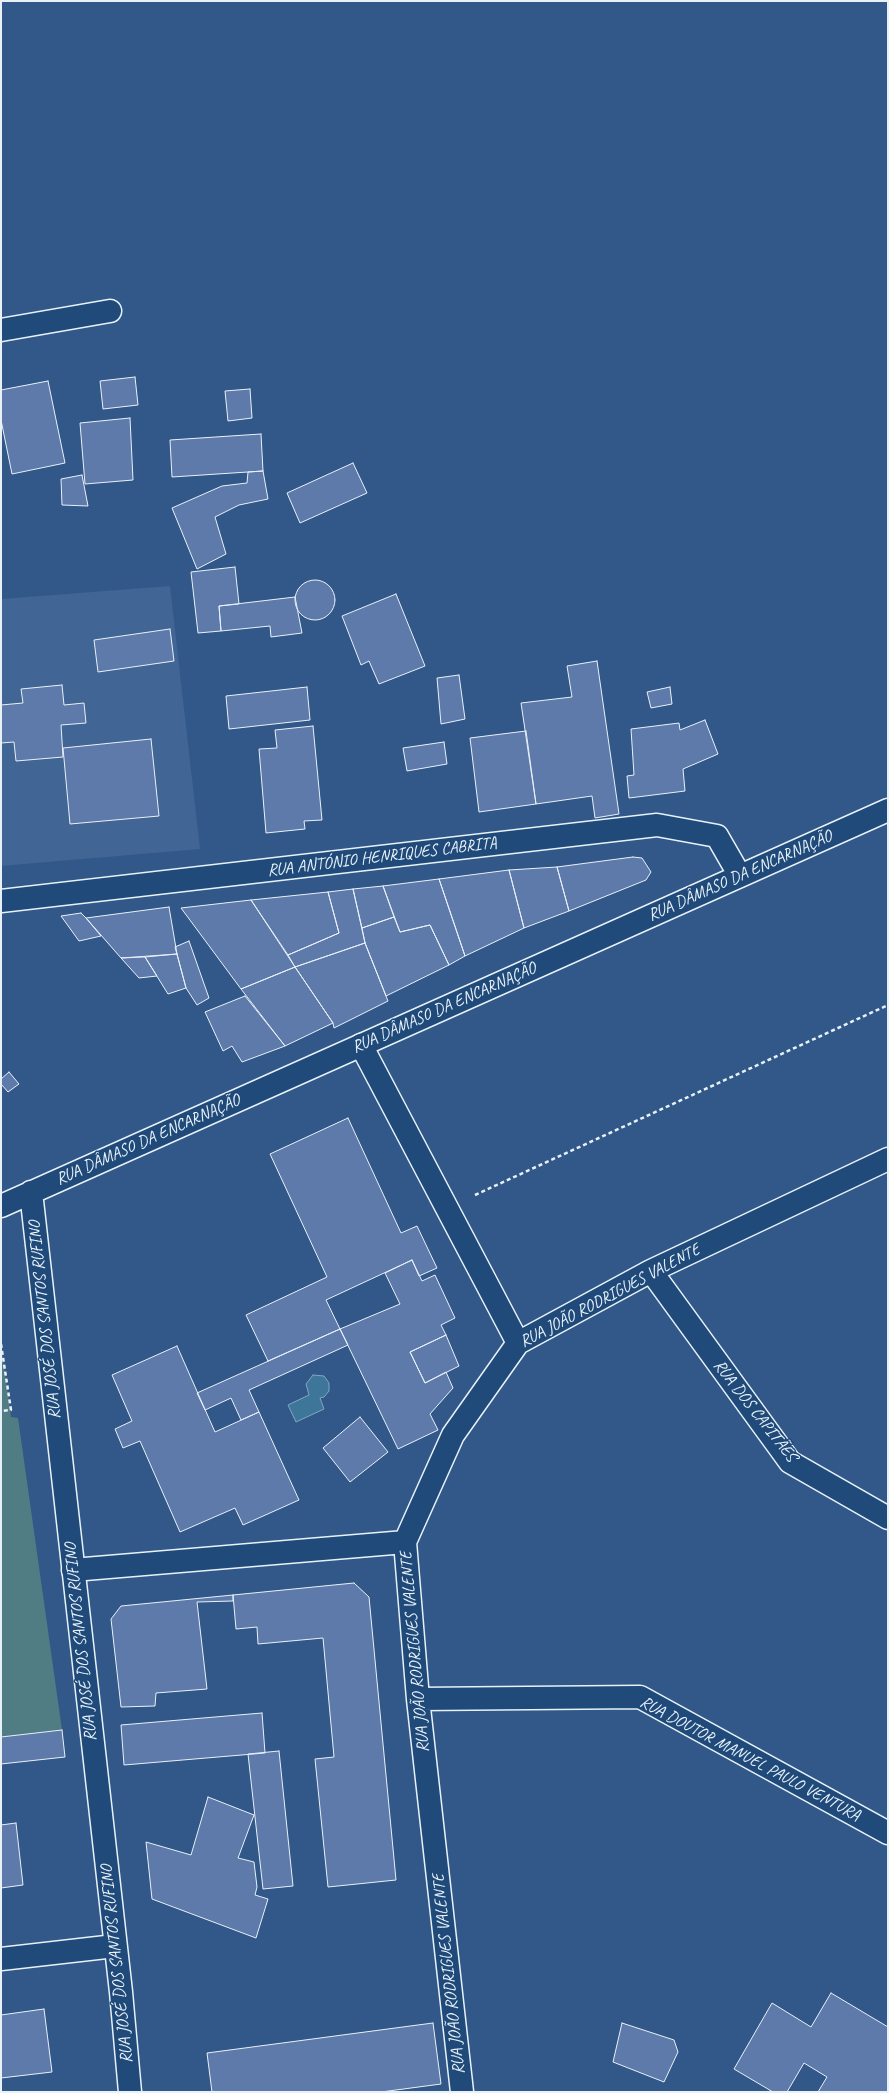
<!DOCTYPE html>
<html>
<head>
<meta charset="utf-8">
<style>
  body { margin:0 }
  #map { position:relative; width:889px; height:2093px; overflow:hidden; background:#315888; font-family:Caveat,sans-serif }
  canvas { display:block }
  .frame { position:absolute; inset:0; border:2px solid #e8f1f8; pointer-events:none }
</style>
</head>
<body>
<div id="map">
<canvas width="889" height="2093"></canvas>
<div class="frame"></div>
</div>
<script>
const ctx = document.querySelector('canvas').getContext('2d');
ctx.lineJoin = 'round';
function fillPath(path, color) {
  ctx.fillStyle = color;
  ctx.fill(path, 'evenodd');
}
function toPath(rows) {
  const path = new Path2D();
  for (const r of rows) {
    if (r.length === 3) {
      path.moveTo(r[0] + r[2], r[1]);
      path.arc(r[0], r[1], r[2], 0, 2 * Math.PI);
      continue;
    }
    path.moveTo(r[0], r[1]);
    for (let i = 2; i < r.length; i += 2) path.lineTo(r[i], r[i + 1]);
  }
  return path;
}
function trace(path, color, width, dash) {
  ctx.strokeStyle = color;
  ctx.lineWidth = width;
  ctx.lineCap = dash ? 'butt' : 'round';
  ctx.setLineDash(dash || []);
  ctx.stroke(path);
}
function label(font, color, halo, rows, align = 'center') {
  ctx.font = font + ' Caveat,sans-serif';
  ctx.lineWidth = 3;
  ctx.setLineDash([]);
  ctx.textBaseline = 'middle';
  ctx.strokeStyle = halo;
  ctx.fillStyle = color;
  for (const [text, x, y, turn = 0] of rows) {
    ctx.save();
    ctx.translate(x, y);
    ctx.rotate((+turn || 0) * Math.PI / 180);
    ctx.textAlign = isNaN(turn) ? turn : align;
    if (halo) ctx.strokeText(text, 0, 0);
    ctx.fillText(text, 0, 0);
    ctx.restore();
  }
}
const built = toPath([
  [170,586,200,849,1,866,1,599]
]);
const green = toPath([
  [1,1344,11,1417,18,1418,62,1730,1,1737]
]);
const water = toPath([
  [313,1375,324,1376,329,1383,329,1391,324,1397,320,1398,324,1409,296,1422,288,1405,309,1395,306,1384,313,1375]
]);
const building = toPath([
  [135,377,138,405,103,409,100,381,135,377],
  [48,381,65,463,12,474,1,420,1,390,48,381],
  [250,389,252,418,228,421,225,391,250,389],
  [130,418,133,480,85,484,80,423,130,418],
  [261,434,263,471,172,477,170,440,261,434],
  [353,463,367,493,300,523,287,493,353,463],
  [263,471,268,499,239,505,215,517,226,554,197,569,172,508,222,486,247,483,248,472,263,471],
  [82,475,88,506,62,505,61,479,82,475],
  [235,567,239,604,219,606,221,631,198,633,191,572,235,567],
  [315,600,20],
  [396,594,425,666,379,684,369,661,361,665,342,616,396,594],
  [295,597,302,633,271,637,270,626,221,631,219,606,295,597],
  [170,629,174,661,98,672,94,640,170,629],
  [597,661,619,814,595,818,592,796,536,804,521,703,572,697,567,666,597,661],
  [459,675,465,719,441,724,437,678,459,675],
  [62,685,64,705,84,703,86,723,61,725,63,757,16,761,14,742,1,743,1,705,23,703,21,689,62,685],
  [307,687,310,720,229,729,226,696,307,687],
  [670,687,672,704,651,708,647,692,670,687],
  [705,720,718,754,683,769,685,791,629,798,627,776,634,775,631,729,679,723,680,730,705,720],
  [313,726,322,820,304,821,305,829,266,833,259,749,277,748,275,730,313,726],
  [526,731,536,804,479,812,470,738,526,731],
  [151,739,159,816,70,824,63,748,151,739],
  [444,742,447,764,407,771,403,748,444,742],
  [633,857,642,858,651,872,646,880,569,911,557,867,633,857],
  [557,867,569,911,524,928,509,870,557,867],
  [509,870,524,928,465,956,439,879,509,870],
  [439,879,465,956,449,965,430,925,400,932,383,886,439,879],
  [383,886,394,917,362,928,353,889,383,886],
  [353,889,365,943,295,967,288,955,339,933,328,892,353,889],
  [328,892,339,933,288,955,251,900,328,892],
  [251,900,295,967,241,989,181,908,251,900],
  [169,907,177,954,121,958,86,918,169,907],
  [81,913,86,918,101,936,79,941,61,916,81,913],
  [394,917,400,932,430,925,449,965,386,996,365,943,362,928,394,917],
  [189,941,209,998,197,1005,186,988,175,947,189,941],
  [365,943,388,1001,334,1028,333,1023,295,967,365,943],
  [177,954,186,988,168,994,145,957,177,954],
  [145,957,157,976,139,978,121,958,145,957],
  [295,967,333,1023,285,1046,241,989,295,967],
  [245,996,285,1046,242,1062,232,1046,223,1051,205,1012,245,996],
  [9,1072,19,1084,8,1092,1,1084,1,1079,9,1072],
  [348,1118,401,1233,417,1226,437,1268,419,1276,412,1260,326,1300,340,1329,268,1361,246,1315,327,1277,270,1154,348,1118],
  [412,1260,422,1281,435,1275,455,1318,441,1325,446,1335,410,1352,425,1383,446,1372,453,1388,430,1414,438,1430,398,1449,340,1329,400,1304,385,1273,412,1260],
  [340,1329,348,1345,249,1390,259,1412,241,1420,231,1398,205,1410,197,1393,340,1329],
  [446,1335,459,1366,425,1383,410,1352,446,1335],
  [177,1346,215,1432,259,1412,299,1500,243,1525,235,1508,180,1532,140,1441,123,1448,115,1429,132,1421,112,1375,177,1346],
  [360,1417,388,1452,350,1482,323,1448,360,1417],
  [354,1583,369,1597,396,1880,328,1887,315,1759,334,1757,323,1638,258,1644,257,1627,236,1629,233,1595,354,1583],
  [233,1595,233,1601,197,1602,207,1689,156,1693,155,1706,121,1707,111,1619,121,1606,233,1595],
  [262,1713,265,1753,124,1765,121,1725,262,1713],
  [62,1730,65,1757,1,1764,1,1737,62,1730],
  [279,1751,293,1886,263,1889,248,1754,279,1751],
  [208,1797,254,1815,238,1858,254,1862,257,1887,255,1895,268,1899,256,1938,152,1899,146,1842,191,1855,208,1797],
  [16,1823,23,1885,1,1888,1,1825,16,1823],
  [831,1993,888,2027,888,2092,818,2092,827,2077,804,2063,787,2092,773,2092,734,2069,772,2003,811,2027,831,1993],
  [44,2009,52,2072,1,2078,1,2015,44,2009],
  [433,2023,441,2084,381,2092,212,2092,207,2053,433,2023],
  [622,2023,674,2040,678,2052,664,2082,613,2062,622,2023]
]);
const path = toPath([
  [475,1195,888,1005],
  [1,1344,11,1410,1,1411]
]);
const street = toPath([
  [1,330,110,311],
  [361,1045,518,1343],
  [651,1271,790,1462,888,1518],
  [73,1570,405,1542],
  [418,1699,640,1697,888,1833],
  [1,1959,115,1946],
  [462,2092,418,1699,405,1542,453,1435,518,1343,651,1271,888,1159]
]);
const secondary = toPath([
  [1,901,657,825,717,836,740,876],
  [31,1192,121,1992,130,2092],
  [1,1206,888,810]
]);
const streetNames = [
  ["RUA ANTÓNIO HENRIQUES CABRITA",382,857,-7],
  ["RUA DÂMASO DA ENCARNAÇÃO",740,876,-24],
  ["RUA DÂMASO DA ENCARNAÇÃO",444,1008,-24],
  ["RUA DÂMASO DA ENCARNAÇÃO",148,1140,-24],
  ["RUA JOÃO RODRIGUES VALENTE",610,1296,-28],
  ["RUA JOSÉ DOS SANTOS RUFINO",45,1320,-96],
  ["RUA DOS CAPITÃES",755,1411,52],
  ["RUA JOSÉ DOS SANTOS RUFINO",81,1642,-96],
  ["RUA JOÃO RODRIGUES VALENTE",415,1652,-95],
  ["RUA DOUTOR MANUEL PAULO VENTURA",750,1759,28],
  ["RUA JOSÉ DOS SANTOS RUFINO",117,1964,-96],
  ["RUA JOÃO RODRIGUES VALENTE",449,1974,-96]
];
fillPath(built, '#416594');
fillPath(green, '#507c84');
fillPath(water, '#3e769a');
trace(water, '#82a7c0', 1);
fillPath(building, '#5e7aaa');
trace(building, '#e8f1f8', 1);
trace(street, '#e8f1f8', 25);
trace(secondary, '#e8f1f8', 25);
trace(path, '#e8f1f8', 2.5, [4, 3]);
trace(street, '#1f4a7a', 22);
trace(secondary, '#1f4a7a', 22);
label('17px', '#e8f1f8', '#1f4a7a', streetNames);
</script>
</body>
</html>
